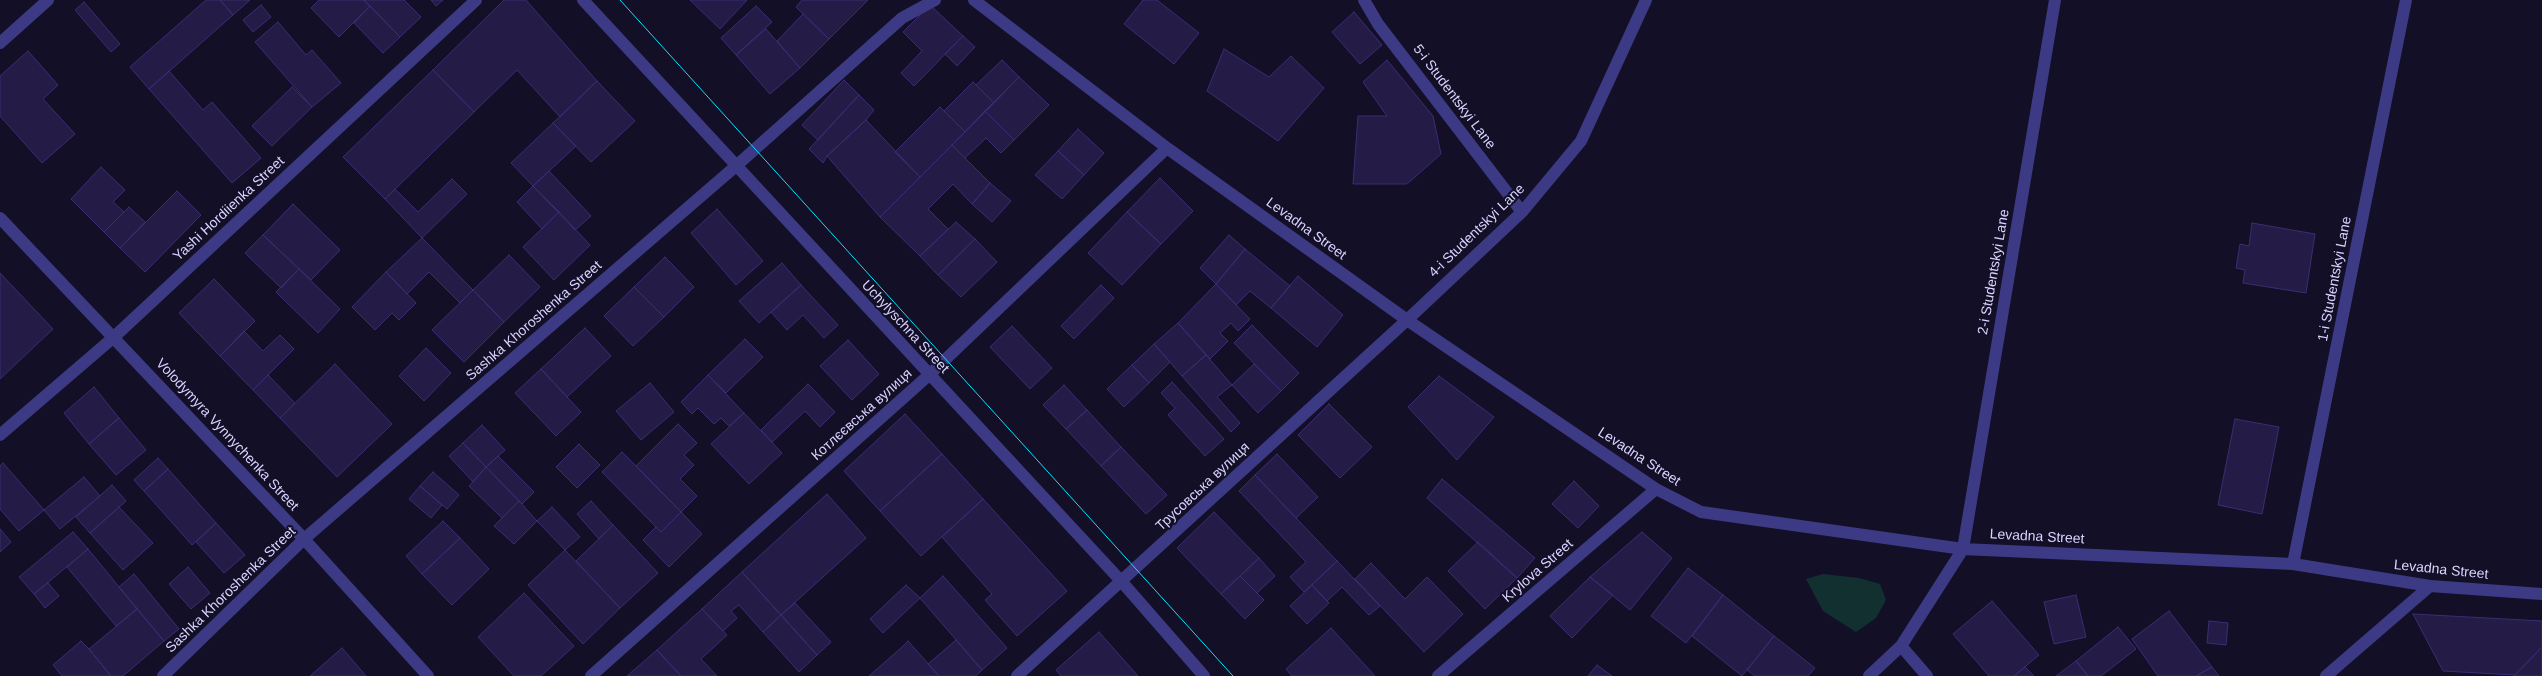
<!DOCTYPE html>
<html>
<head>
<meta charset="utf-8">
<style>
  body { margin:0 }
  canvas { display:block; background:#130f26 }
</style>
</head>
<body>
<canvas width="2542" height="676"></canvas>
<script>
const ctx = document.querySelector('canvas').getContext('2d');
ctx.lineJoin = 'round';
function fillPath(path, color) {
  ctx.fillStyle = color;
  ctx.fill(path, 'evenodd');
}
function toPath(rows) {
  const path = new Path2D();
  for (const r of rows) {
    path.moveTo(r[0], r[1]);
    for (let i = 2; i < r.length; i += 2) path.lineTo(r[i], r[i + 1]);
  }
  return path;
}
function trace(path, color, width, dash) {
  ctx.strokeStyle = color;
  ctx.lineWidth = width;
  ctx.lineCap = dash ? 'butt' : 'round';
  ctx.setLineDash(dash || []);
  ctx.stroke(path);
}
function label(font, color, halo, rows, align = 'center') {
  ctx.font = font + ' Helvetica,sans-serif';
  ctx.lineWidth = 4;
  ctx.setLineDash([]);
  ctx.textBaseline = 'middle';
  ctx.strokeStyle = halo;
  ctx.fillStyle = color;
  for (const [text, x, y, turn = 0] of rows) {
    ctx.save();
    ctx.translate(x, y);
    ctx.rotate((+turn || 0) * Math.PI / 180);
    ctx.textAlign = isNaN(turn) ? turn : align;
    if (halo) ctx.strokeText(text, 0, 0);
    ctx.fillText(text, 0, 0);
    ctx.restore();
  }
}
const green = toPath([
  [1823,574,1859,578,1880,584,1886,600,1876,618,1856,632,1823,611,1806,579]
]);
const building = toPath([
  [206,0,220,0,233,15,149,89,130,67,206,0],
  [220,0,250,0,233,15,220,0],
  [319,0,363,0,370,6,339,37,311,8,319,0],
  [364,0,404,0,421,17,400,37,364,0],
  [431,0,443,0,436,6,431,0],
  [504,0,526,0,597,81,560,117,517,70,474,112,433,70,504,0],
  [690,0,747,0,720,29,690,0],
  [802,0,868,0,829,39,796,7,802,0],
  [1143,0,1157,0,1199,33,1174,64,1124,24,1143,0],
  [84,2,120,44,111,52,75,10,84,2],
  [261,5,271,17,253,32,243,20,261,5],
  [930,5,963,36,914,86,901,73,922,51,903,32,930,5],
  [370,6,400,37,383,53,354,23,370,6],
  [756,6,772,22,736,55,721,38,756,6],
  [1354,12,1382,45,1360,64,1332,32,1354,12],
  [803,14,829,39,800,68,777,41,803,14],
  [278,22,306,55,312,50,341,83,312,107,255,42,278,22],
  [766,29,800,68,770,94,736,55,766,29],
  [963,36,975,47,957,66,945,54,963,36],
  [1224,49,1269,77,1291,56,1324,88,1278,141,1207,91,1224,49],
  [28,51,58,85,43,99,75,134,42,163,0,116,0,76,28,51],
  [1002,60,1019,77,994,103,976,85,1002,60],
  [1387,60,1433,116,1441,154,1407,184,1353,184,1358,116,1387,116,1363,82,1387,60],
  [433,70,474,112,385,199,343,157,433,70],
  [169,71,203,110,212,102,261,158,232,183,149,89,169,71],
  [1019,77,1049,105,1014,140,985,111,1019,77],
  [844,80,859,95,818,140,802,125,844,80],
  [597,81,635,121,591,162,553,123,597,81],
  [973,82,994,103,965,132,944,111,973,82],
  [292,87,312,107,272,146,252,126,292,87],
  [859,95,874,110,866,120,827,156,823,163,809,149,859,95],
  [940,107,965,132,920,177,895,152,940,107],
  [985,111,1014,140,1001,153,986,138,965,158,952,145,985,111],
  [866,120,920,177,880,217,827,156,866,120],
  [553,123,576,146,533,186,511,163,553,123],
  [1078,129,1104,153,1084,175,1058,151,1078,129],
  [952,145,990,183,972,204,953,184,928,209,948,229,920,256,880,217,952,145],
  [1058,151,1084,175,1062,199,1035,175,1058,151],
  [101,167,125,190,113,202,124,212,104,232,71,199,101,167],
  [549,171,591,216,575,230,533,186,549,171],
  [1160,178,1193,211,1161,244,1127,212,1160,178],
  [452,179,467,194,422,238,385,199,395,189,418,212,452,179],
  [990,183,1011,201,992,222,972,204,990,183],
  [533,186,559,212,542,229,517,202,533,186],
  [177,191,201,215,145,272,120,248,177,191],
  [293,204,340,250,311,280,263,235,293,204],
  [129,207,145,222,120,248,104,232,129,207],
  [717,209,763,261,736,285,691,233,717,209],
  [559,212,590,245,554,280,523,247,559,212],
  [1127,212,1161,244,1122,285,1088,253,1127,212],
  [956,222,975,239,938,275,920,256,956,222],
  [2252,223,2315,234,2306,293,2243,283,2245,270,2236,268,2240,244,2249,246,2252,223],
  [263,235,299,269,281,288,245,253,263,235],
  [1229,235,1245,249,1216,284,1200,268,1229,235],
  [422,238,473,290,460,303,429,272,407,294,386,272,422,238],
  [975,239,997,262,961,297,938,275,975,239],
  [1245,249,1290,286,1271,308,1250,291,1236,305,1216,284,1245,249],
  [509,255,540,287,504,322,473,290,509,255],
  [665,257,694,287,664,317,634,287,665,257],
  [782,263,801,285,759,323,739,301,782,263],
  [299,269,340,309,318,333,276,292,299,269],
  [386,272,416,303,399,320,392,313,375,330,352,307,386,272],
  [0,273,53,329,0,379,0,273],
  [1298,276,1343,315,1317,347,1271,308,1298,276],
  [214,279,255,321,220,356,179,313,214,279],
  [1216,284,1250,319,1238,331,1231,323,1220,333,1228,341,1210,359,1178,323,1216,284],
  [801,285,838,325,824,338,803,315,787,330,771,312,801,285],
  [1101,285,1114,298,1074,339,1061,326,1101,285],
  [634,287,664,317,633,346,604,316,634,287],
  [473,290,504,322,464,362,432,330,473,290],
  [1178,323,1206,355,1182,376,1154,344,1178,323],
  [1252,325,1299,373,1281,391,1234,343,1252,325],
  [1012,326,1052,368,1030,389,990,347,1012,326],
  [585,328,611,356,567,397,541,369,585,328],
  [244,331,263,351,280,335,294,349,253,390,220,356,244,331],
  [745,339,763,357,726,393,708,375,745,339],
  [848,340,879,374,852,400,820,366,848,340],
  [1154,344,1170,362,1149,383,1132,365,1154,344],
  [426,348,451,373,424,401,399,376,426,348],
  [1206,355,1232,385,1217,397,1240,423,1231,432,1182,376,1206,355],
  [335,364,392,424,337,477,280,418,335,364],
  [1254,364,1281,391,1258,413,1232,385,1254,364],
  [1132,365,1149,383,1124,407,1107,389,1132,365],
  [541,369,581,412,556,436,515,393,541,369],
  [268,375,295,403,280,418,253,390,268,375],
  [708,375,744,413,729,426,721,418,714,424,698,408,692,414,681,402,708,375],
  [1439,376,1494,417,1457,460,1408,407,1439,376],
  [1172,382,1224,439,1205,456,1168,415,1175,408,1161,393,1172,382],
  [650,383,674,412,641,440,616,411,650,383],
  [808,384,835,412,820,427,805,411,772,442,761,430,808,384],
  [1064,385,1087,410,1066,429,1043,405,1064,385],
  [94,387,119,418,89,444,64,413,94,387],
  [1329,404,1372,447,1340,478,1298,435,1329,404],
  [1087,410,1121,447,1101,466,1066,429,1087,410],
  [744,413,782,453,749,484,711,444,744,413],
  [905,414,942,454,880,511,844,471,905,414],
  [119,418,146,450,116,475,89,444,119,418],
  [2235,419,2279,427,2262,514,2218,505,2235,419],
  [678,424,697,443,684,455,694,465,680,479,697,496,681,512,636,466,678,424],
  [482,425,505,450,486,467,463,443,482,425],
  [463,443,486,467,473,482,449,456,463,443],
  [579,444,600,465,577,488,556,467,579,444],
  [1121,447,1167,495,1146,514,1101,466,1121,447],
  [622,452,681,512,661,532,602,472,622,452],
  [942,454,983,499,921,556,880,511,942,454],
  [1277,454,1318,497,1296,518,1255,475,1277,454],
  [498,456,534,492,522,504,486,467,498,456],
  [158,458,168,469,144,491,134,480,158,458],
  [3,463,44,510,19,531,0,509,0,466,3,463],
  [486,467,519,501,502,518,469,486,486,467],
  [168,469,216,523,192,545,144,491,168,469],
  [433,472,459,495,447,509,420,486,433,472],
  [1255,475,1337,561,1304,592,1290,577,1306,562,1239,491,1255,475],
  [84,477,100,496,60,529,44,510,84,477],
  [1442,479,1535,558,1517,578,1427,498,1442,479],
  [1574,481,1599,506,1578,528,1552,504,1574,481],
  [112,485,126,501,90,533,76,517,112,485],
  [420,486,442,505,431,518,409,499,420,486],
  [827,494,866,538,781,615,742,572,827,494],
  [983,499,1067,591,1017,636,985,600,992,594,942,537,983,499],
  [519,501,537,521,514,544,494,526,519,501],
  [591,501,613,525,599,539,577,514,591,501],
  [119,507,153,543,123,570,90,533,119,507],
  [552,507,580,537,565,550,537,521,552,507],
  [681,512,702,534,669,567,643,540,656,527,661,532,681,512],
  [1214,512,1259,558,1221,594,1177,548,1214,512],
  [443,521,460,538,422,574,406,556,443,521],
  [216,523,245,555,224,573,196,542,216,523],
  [613,525,658,573,620,608,576,561,613,525],
  [0,529,11,542,0,552,0,529],
  [73,532,88,549,34,594,19,577,73,532],
  [1642,532,1672,558,1630,610,1590,577,1642,532],
  [460,538,489,569,452,605,422,574,460,538],
  [1478,542,1517,578,1485,609,1448,571,1478,542],
  [88,549,137,609,116,626,67,567,88,549],
  [565,550,620,608,583,644,528,585,565,550],
  [1259,558,1275,576,1257,593,1240,576,1259,558],
  [1337,561,1380,606,1369,615,1342,587,1327,601,1312,585,1337,561],
  [1371,563,1405,599,1427,577,1463,614,1424,652,1355,579,1371,563],
  [188,567,210,593,191,609,169,584,188,567],
  [1688,568,1723,595,1686,643,1651,616,1688,568],
  [742,572,781,615,763,632,739,605,731,611,737,618,723,631,702,609,742,572],
  [134,574,179,629,164,641,119,587,134,574],
  [943,576,1007,648,982,670,920,598,943,576],
  [1240,576,1264,600,1245,619,1221,594,1240,576],
  [1590,577,1613,595,1572,638,1550,616,1590,577],
  [48,583,59,596,45,608,34,594,48,583],
  [906,585,920,598,883,633,870,619,906,585],
  [1312,585,1329,603,1307,624,1290,606,1312,585],
  [524,593,574,646,541,676,514,676,478,637,524,593],
  [1723,595,1774,636,1742,676,1692,636,1723,595],
  [2076,595,2086,637,2054,644,2044,602,2076,595],
  [1992,601,2039,655,2014,676,1989,676,1953,634,1992,601],
  [795,603,831,642,817,655,781,615,795,603],
  [137,609,164,641,123,676,111,676,89,649,137,609],
  [702,609,727,635,701,659,717,676,681,676,657,650,702,609],
  [2169,611,2212,667,2196,676,2158,676,2132,639,2169,611],
  [2413,614,2542,621,2542,647,2515,675,2443,671,2413,614],
  [781,615,817,655,799,672,763,632,781,615],
  [2209,621,2228,623,2226,645,2207,643,2209,621],
  [2118,627,2136,649,2101,676,2088,676,2076,661,2118,627],
  [1331,628,1375,676,1292,676,1286,669,1331,628],
  [1099,632,1138,676,1061,676,1056,670,1099,632],
  [1774,636,1815,668,1808,676,1755,676,1747,670,1774,636],
  [956,640,982,670,976,676,939,676,928,664,956,640],
  [81,641,89,649,111,676,62,676,53,665,81,641],
  [908,641,939,676,869,676,902,647,908,641],
  [2542,647,2542,676,2514,676,2515,675,2542,647],
  [342,648,366,676,310,676,342,648],
  [657,650,681,676,627,676,657,650],
  [2076,661,2088,676,2056,676,2076,661],
  [1597,665,1612,676,1588,676,1597,665],
  [2025,667,2034,676,2014,676,2025,667],
  [2212,667,2219,676,2196,676,2212,667]
]);
const minor = toPath([
  [583,0,1122,582,1204,676],
  [974,0,1167,148,1407,320,1656,489,1701,512,1963,549,2293,564,2430,586,2542,594],
  [1364,0,1378,24,1522,212],
  [0,43,48,0],
  [0,218,304,539,428,676],
  [0,435,114,337,476,0],
  [2293,564,2406,0],
  [1901,646,1927,676],
  [163,676,304,539,736,166,902,18,935,0],
  [591,676,929,375,1167,148],
  [1017,676,1407,320,1522,212,1581,141,1646,0],
  [1438,676,1656,489],
  [1869,676,1901,646,1963,549,2055,0],
  [2326,676,2430,586]
]);
const tram = toPath([
  [620,0,1233,676]
]);
const streetNames = [
  ["5-i Studentskyi Lane",1454,97,53],
  ["Yashi Hordiienka Street",229,209,-43],
  ["Levadna Street",1306,229,36],
  ["4-i Studentskyi Lane",1477,231,-44],
  ["2-i Studentskyi Lane",1994,272,-80],
  ["1-i Studentskyi Lane",2335,279,-79],
  ["Sashka Khoroshenka Street",534,321,-41],
  ["Uchylyschna Street",905,327,47],
  ["Котлєєвська вулиця",862,415,-42],
  ["Volodymyra Vynnychenka Street",227,435,47],
  ["Levadna Street",1639,457,33],
  ["Трусовська вулиця",1203,487,-43],
  ["Levadna Street",2037,537,3],
  ["Levadna Street",2441,570,6],
  ["Krylova Street",1538,571,-41],
  ["Sashka Khoroshenka Street",231,590,-44]
];
fillPath(green, '#12302f');
fillPath(building, '#241b47');
trace(building, '#3b2d73', 1);
trace(minor, '#3d3a85', 12);
trace(tram, '#00e5ff', 1);
label('14px', '#d9d4ff', '#130f26', streetNames);
</script>
</body>
</html>
